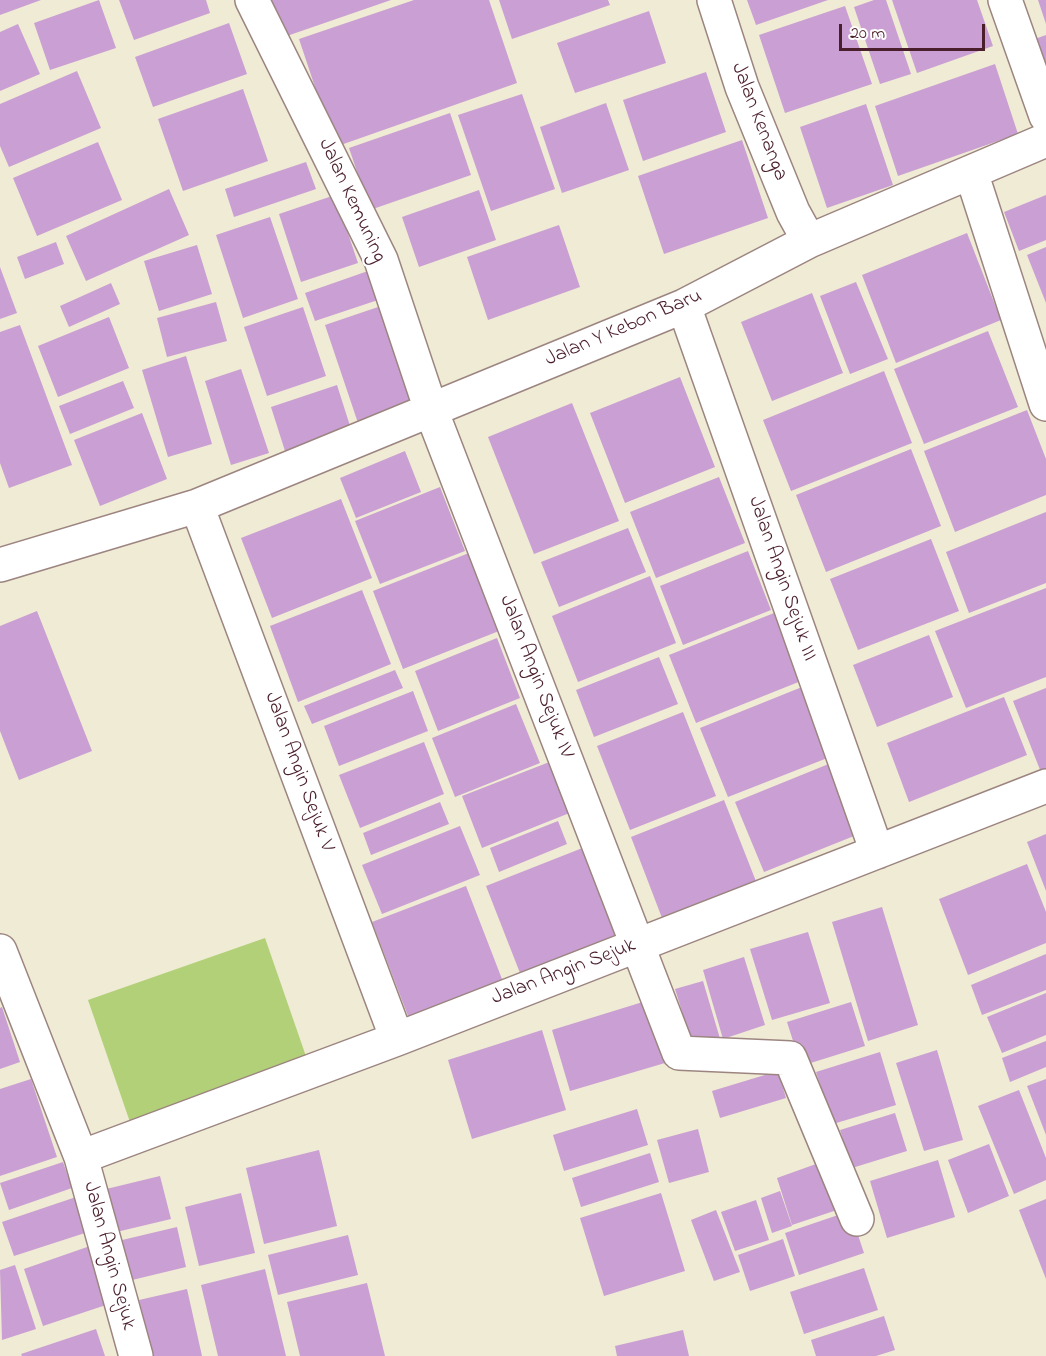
<!DOCTYPE html>
<html>
<head>
<meta charset="utf-8">
<style>
  body { margin:0 }
  #map { position:relative; width:1046px; height:1356px; overflow:hidden; background:#efebd4; font-family:"Indie Flower",sans-serif }
  canvas { display:block }
  .scale { position:absolute; left:839px; top:24px; width:146px; height:27px; box-sizing:border-box; border:3px solid #4a1f2b; border-top:0; padding-left:8px; font-size:18px; line-height:21px; white-space:nowrap; color:#4a1f2b; -webkit-text-stroke:4px #fff; paint-order:stroke }
</style>
</head>
<body>
<div id="map">
<canvas width="1046" height="1356"></canvas>
<div class="scale">20 m</div>
</div>
<script>
const ctx = document.querySelector('canvas').getContext('2d');
ctx.lineJoin = 'round';
function fillPath(path, color) {
  ctx.fillStyle = color;
  ctx.fill(path, 'evenodd');
}
function toPath(rows) {
  const path = new Path2D();
  for (const r of rows) {
    path.moveTo(r[0], r[1]);
    for (let i = 2; i < r.length; i += 2) path.lineTo(r[i], r[i + 1]);
  }
  return path;
}
function trace(path, color, width, dash) {
  ctx.strokeStyle = color;
  ctx.lineWidth = width;
  ctx.lineCap = dash ? 'butt' : 'round';
  ctx.setLineDash(dash || []);
  ctx.stroke(path);
}
function label(font, color, halo, rows, align = 'center') {
  ctx.font = font + ' "Indie Flower",sans-serif';
  ctx.lineWidth = 4.5;
  ctx.setLineDash([]);
  ctx.textBaseline = 'middle';
  ctx.strokeStyle = halo;
  ctx.fillStyle = color;
  for (const [text, x, y, turn = 0] of rows) {
    ctx.save();
    ctx.translate(x, y);
    ctx.rotate((+turn || 0) * Math.PI / 180);
    ctx.textAlign = isNaN(turn) ? turn : align;
    if (halo) ctx.strokeText(text, 0, 0);
    ctx.fillText(text, 0, 0);
    ctx.restore();
  }
}
const green = toPath([
  [265,938,309,1065,132,1128,88,1000]
]);
const building = toPath([
  [0,0,41,0,0,15],
  [99,0,116,48,50,70,34,23],
  [119,0,206,0,210,13,134,40],
  [271,0,391,0,284,37],
  [414,0,489,0,517,83,335,147,299,39],
  [499,0,608,0,610,5,512,39],
  [747,0,828,0,756,25],
  [874,0,886,0,911,74,880,84,854,7],
  [892,0,977,0,993,46,917,73],
  [1038,0,1046,0,1046,24],
  [845,6,872,84,785,113,759,35],
  [649,11,666,63,575,93,557,43],
  [229,23,247,74,153,107,135,57],
  [18,24,40,74,0,91,0,32],
  [1046,35,1046,79,1032,40],
  [995,64,1018,134,898,176,875,106],
  [77,71,101,128,9,167,0,146,0,104],
  [706,72,726,132,643,161,623,100],
  [243,89,268,161,183,191,158,119],
  [522,94,555,189,491,211,458,115],
  [606,103,629,170,562,193,540,127],
  [866,104,893,185,827,208,800,127],
  [450,113,471,175,370,210,349,148],
  [742,140,768,218,664,254,638,176],
  [98,142,122,200,37,236,13,178],
  [306,162,316,189,234,217,225,189],
  [169,189,189,235,86,281,66,236],
  [479,190,496,240,419,267,402,217],
  [335,195,358,263,301,282,279,214],
  [1046,195,1046,240,1019,251,1004,212],
  [270,217,298,299,243,318,216,235],
  [559,225,580,287,488,320,467,257],
  [967,233,1001,320,896,363,862,275],
  [56,242,64,264,25,279,17,257],
  [197,245,212,294,159,311,144,261],
  [1046,247,1046,303,1027,255],
  [0,267,17,313,0,319],
  [368,271,378,300,315,321,305,293],
  [856,282,888,359,850,374,820,296],
  [111,283,120,304,69,327,60,306],
  [812,293,843,373,772,401,741,322],
  [216,302,227,341,167,357,157,318],
  [381,306,414,404,358,423,325,325],
  [303,307,326,376,267,396,244,327],
  [109,317,129,368,58,397,38,346],
  [20,325,72,465,9,488,0,463,0,332],
  [988,331,1018,407,924,444,894,369],
  [186,356,212,444,168,457,142,370],
  [241,369,269,453,231,465,205,381],
  [884,371,912,443,791,491,763,420],
  [680,377,715,467,625,503,590,413],
  [123,381,134,408,70,434,59,406],
  [337,385,351,429,285,451,271,407],
  [572,403,619,521,534,554,488,437],
  [1027,410,1046,459,1046,495,955,532,924,451],
  [142,413,167,479,100,506,74,440],
  [911,449,941,526,826,572,796,495],
  [405,451,421,492,356,518,340,478],
  [719,477,745,543,656,578,630,512],
  [440,487,465,551,380,584,355,521],
  [341,499,372,578,272,618,241,538],
  [1046,512,1046,583,969,613,946,552],
  [628,528,646,572,559,607,541,562],
  [931,539,959,611,858,650,830,579],
  [474,551,504,629,403,669,373,591],
  [748,551,771,610,683,645,660,586],
  [650,576,676,643,578,682,552,616],
  [1046,588,1046,677,966,708,935,631],
  [362,590,391,664,298,702,270,626],
  [784,609,811,677,696,723,669,655],
  [37,611,92,751,19,780,0,731,0,626],
  [929,635,953,697,877,727,853,665],
  [497,638,520,698,438,731,415,671],
  [659,657,678,704,594,737,576,690],
  [395,670,403,688,312,724,304,706],
  [807,685,835,755,728,797,700,728],
  [1046,688,1046,785,1013,701],
  [413,691,428,731,339,766,324,726],
  [1004,697,1027,755,909,802,887,743],
  [516,704,540,763,455,797,432,738],
  [683,712,716,796,630,830,597,746],
  [424,742,444,794,360,828,339,775],
  [552,761,572,812,482,848,462,796],
  [836,761,864,832,764,872,735,802],
  [724,800,761,894,667,931,631,837],
  [440,802,449,824,371,855,363,833],
  [558,821,567,844,499,872,490,848],
  [460,826,480,875,382,914,362,865],
  [1046,834,1046,891,1027,842],
  [585,847,620,934,520,973,486,886],
  [1027,864,1046,912,1046,943,968,975,939,899],
  [466,886,507,992,413,1029,372,922],
  [882,907,918,1025,868,1041,832,922],
  [808,932,830,1003,772,1020,750,949],
  [1046,954,1046,990,982,1015,971,985],
  [744,957,765,1025,723,1039,703,970],
  [703,981,721,1042,694,1050,675,989],
  [1046,993,1046,1035,1002,1053,987,1017],
  [646,1001,665,1063,570,1091,552,1030],
  [851,1002,865,1046,801,1066,787,1022],
  [2,1007,20,1062,0,1069,0,1008],
  [542,1030,566,1110,472,1139,448,1060],
  [1046,1041,1046,1067,1010,1082,1002,1058],
  [937,1050,963,1140,924,1151,896,1063],
  [880,1052,896,1105,833,1124,816,1072],
  [778,1071,786,1098,720,1118,712,1091],
  [31,1079,57,1157,0,1176,0,1089],
  [1046,1079,1046,1135,1027,1086],
  [1019,1090,1046,1158,1046,1180,1014,1194,978,1106],
  [637,1109,648,1145,564,1171,553,1135],
  [895,1113,907,1151,852,1168,840,1130],
  [698,1129,709,1172,669,1183,657,1140],
  [989,1144,1009,1196,968,1213,948,1160],
  [319,1150,337,1226,264,1244,246,1168],
  [650,1153,659,1182,581,1207,572,1178],
  [830,1159,846,1207,792,1225,777,1178],
  [938,1160,955,1217,887,1238,870,1181],
  [63,1162,72,1188,9,1210,0,1183],
  [160,1176,171,1219,108,1234,98,1191],
  [780,1191,792,1226,772,1233,761,1198],
  [241,1193,255,1253,199,1266,185,1207],
  [661,1193,685,1271,604,1296,580,1218],
  [76,1197,88,1232,14,1256,2,1222],
  [1046,1199,1046,1279,1019,1210],
  [756,1200,769,1240,735,1251,721,1212],
  [716,1210,740,1272,714,1281,691,1220],
  [850,1211,864,1253,799,1275,785,1233],
  [177,1227,186,1267,128,1281,118,1241],
  [348,1235,358,1275,278,1295,268,1255],
  [783,1239,795,1276,750,1291,738,1255],
  [90,1246,109,1304,43,1326,24,1269],
  [15,1265,36,1329,2,1340,0,1270],
  [864,1268,878,1310,804,1334,790,1292],
  [265,1269,286,1356,218,1356,201,1285],
  [367,1283,385,1356,300,1356,287,1302],
  [187,1289,202,1356,153,1356,139,1300],
  [884,1316,895,1350,876,1356,816,1356,811,1340],
  [96,1329,105,1356,22,1356,21,1354],
  [683,1330,689,1356,617,1356,615,1346]
]);
const minor = toPath([
  [252,0,381,260,431,410,679,1053,790,1058,857,1219],
  [714,0,742,87,793,212,809,241],
  [1005,0,1046,116],
  [971,172,1046,404],
  [684,306,877,852],
  [197,506,397,1039],
  [0,565,197,506,684,306,809,241,1046,140],
  [0,951,81,1157,136,1356],
  [81,1157,397,1039,1046,786]
]);
const streetNames = [
  ["Jalan Kenanga",758,122,69],
  ["Jalan Kemuning",351,201,65],
  ["Jalan Y Kebon Baru",624,329,-23],
  ["Jalan Angin Sejuk III",781,579,71],
  ["Jalan Angin Sejuk IV",535,677,69],
  ["Jalan Angin Sejuk V",298,772,70],
  ["Jalan Angin Sejuk",564,973,-21],
  ["Jalan Angin Sejuk",108,1256,75]
];
fillPath(green, '#b1d077');
fillPath(building, '#ca9fd3');
trace(minor, '#9c8580', 36);
trace(minor, '#fff', 33);
label('21px', '#4a1f2b', '#fff', streetNames);
</script>
</body>
</html>
